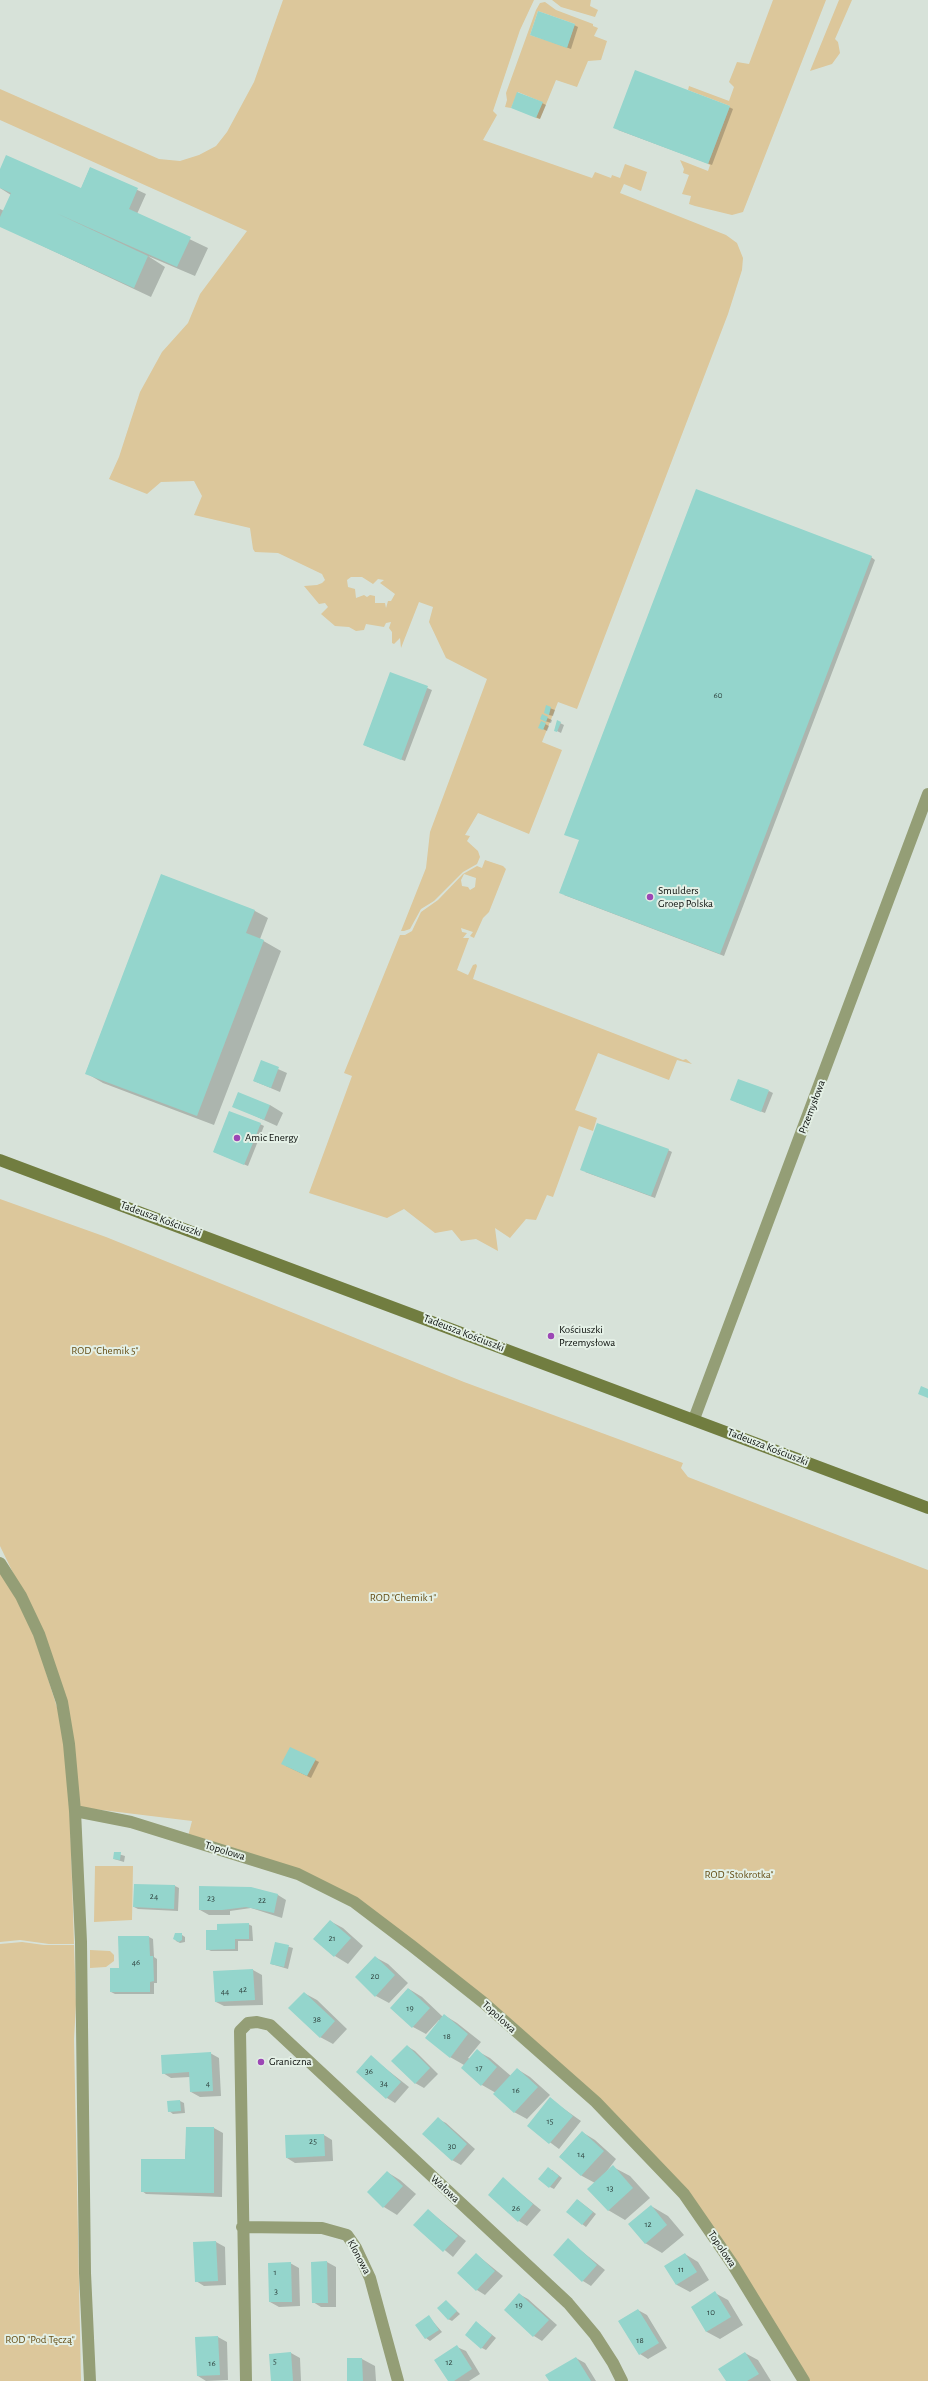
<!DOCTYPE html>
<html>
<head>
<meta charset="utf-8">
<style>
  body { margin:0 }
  canvas { display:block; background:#d7e2d9 }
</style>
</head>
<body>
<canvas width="928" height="2381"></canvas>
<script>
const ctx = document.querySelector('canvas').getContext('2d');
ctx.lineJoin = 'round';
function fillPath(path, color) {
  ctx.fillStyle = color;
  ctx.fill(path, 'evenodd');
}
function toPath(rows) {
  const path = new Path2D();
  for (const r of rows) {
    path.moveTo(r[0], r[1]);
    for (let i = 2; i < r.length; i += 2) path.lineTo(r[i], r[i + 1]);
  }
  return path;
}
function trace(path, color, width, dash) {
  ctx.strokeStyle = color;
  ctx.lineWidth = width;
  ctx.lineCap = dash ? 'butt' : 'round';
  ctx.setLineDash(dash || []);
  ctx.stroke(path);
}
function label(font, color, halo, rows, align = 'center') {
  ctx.font = font + ' "Alegreya Sans",sans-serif';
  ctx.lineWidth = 4;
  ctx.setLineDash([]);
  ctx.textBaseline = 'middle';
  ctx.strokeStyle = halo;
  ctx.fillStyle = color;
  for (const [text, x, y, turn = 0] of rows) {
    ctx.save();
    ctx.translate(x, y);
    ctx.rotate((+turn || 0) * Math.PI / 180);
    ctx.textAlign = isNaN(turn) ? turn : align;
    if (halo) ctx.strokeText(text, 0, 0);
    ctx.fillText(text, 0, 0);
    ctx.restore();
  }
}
const green = toPath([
  [283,0,534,0,520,30,493,111,497,115,483,140,592,178,595,172,611,178,612,175,620,178,625,164,647,172,641,191,624,184,620,193,726,235,737,243,743,258,742,270,728,314,577,709,558,702,542,742,562,750,529,834,478,813,465,835,470,836,467,841,478,851,480,857,477,864,463,872,434,901,421,909,410,929,404,931,401,931,426,868,430,832,487,679,446,658,429,622,433,607,419,602,401,648,400,638,394,644,392,643,392,632,389,628,391,622,386,623,384,627,366,624,364,630,356,631,349,627,335,626,321,614,328,607,325,603,319,604,304,586,317,585,322,583,325,580,322,574,278,553,255,552,253,549,250,528,194,515,202,496,194,481,161,482,147,494,109,479,119,457,140,392,162,352,188,323,200,294,247,231,0,120,0,89,159,159,180,161,199,155,216,146,227,132,254,82],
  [351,577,362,577,373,584,378,579,384,580,380,583,395,594,391,601,388,601,386,608,385,603,375,603,375,596,370,595,367,597,364,595,356,598,355,589,348,587,347,580],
  [552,0,591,0,590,6,598,10,595,17,561,7],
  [773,0,826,0,743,212,732,215,695,206,689,204,691,196,682,194,689,175,683,173,684,169,680,160,708,171,710,165,708,164,730,106,688,90,689,86,729,101,734,87,729,82,737,62,749,64],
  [839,0,852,0,835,39,838,42,840,53,832,64,810,71],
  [545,2,556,10,593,24,593,26,598,28,594,36,607,41,601,60,588,61,577,87,556,80,540,119,536,118,542,102,518,92,511,108,505,107,507,100,506,93,536,10,540,3],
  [538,11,575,24,567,47,530,35],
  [485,860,503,866,506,869,489,912,483,918,474,938,470,936,473,932,461,928,462,932,467,933,463,938,469,938,457,970,468,975,473,965,476,964,477,966,473,979,683,1060,686,1059,692,1064,677,1060,669,1080,598,1053,575,1110,597,1118,593,1131,579,1126,553,1197,547,1195,536,1220,526,1219,510,1238,495,1228,498,1251,476,1239,461,1241,452,1230,435,1233,404,1209,387,1218,309,1193,352,1076,344,1073,400,935,405,935,412,931,421,912,438,900,463,874,477,866,482,868],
  [464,874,476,878,475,887,470,890,468,887,462,886,461,880],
  [0,1199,106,1237,464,1382,683,1463,681,1468,688,1477,928,1570,928,2381,804,2381,684,2194,529,2044,331,1890,186,1844,192,1821,77,1807,69,1745,17,1581,0,1546],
  [0,1571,23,1604,62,1719,70,1817,74,1944,49,1944,20,1940,0,1942],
  [95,1866,133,1866,132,1920,94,1922],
  [22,1942,44,1945,74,1945,76,2004,74,2039,81,2381,0,2381,0,1944],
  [90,1950,110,1951,114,1955,114,1961,106,1967,90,1968]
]);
const shadow = toPath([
  [574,25,578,27,571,49,535,36],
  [542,103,546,105,540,119,516,109],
  [729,107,733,109,712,165,618,130],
  [90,168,146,194,137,214,208,248,195,276,148,256,165,267,151,297,0,226,0,209,4,211,11,195,0,188,0,171,81,189],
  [871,557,875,560,724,956,564,895,580,840],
  [391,673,432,690,405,761,364,745],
  [547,707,555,710,553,716,549,715],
  [543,716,552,720,551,723,545,721],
  [560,723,564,725,561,733,555,730],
  [545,724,549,726,547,731,539,727],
  [162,875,255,911,268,918,260,939,281,951,214,1125,103,1083,86,1073],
  [262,1062,287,1073,280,1092,254,1081],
  [769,1091,773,1093,765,1113,736,1102],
  [270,1105,283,1113,277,1126,233,1106],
  [260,1124,264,1126,248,1166,214,1152],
  [668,1150,672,1152,655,1198,585,1172],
  [315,1760,319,1762,311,1778,286,1766],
  [115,1853,125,1856,124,1862,114,1859],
  [135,1885,175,1886,179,1888,178,1911,138,1909,134,1907],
  [251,1888,278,1895,286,1900,282,1918,251,1908,230,1911,230,1915,209,1915,200,1910],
  [330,1921,343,1928,363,1946,348,1964,335,1956,315,1939],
  [248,1924,252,1926,253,1941,238,1941,238,1951,211,1951,207,1949,218,1931],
  [182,1935,185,1937,185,1942,180,1943,176,1941,174,1936],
  [120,1937,149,1937,153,1939,154,1957,157,1959,157,1983,154,1983,154,1994,115,1994,111,1992,120,1969],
  [276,1943,293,1948,288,1969,271,1964],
  [375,1957,388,1964,408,1983,389,2003,376,1996],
  [253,1970,262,1975,263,2005,224,2006,216,2002,214,1972],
  [409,1989,422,1997,443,2017,444,2015,457,2023,481,2042,468,2058,470,2059,477,2051,490,2058,511,2076,517,2069,530,2077,550,2095,527,2119,514,2112,496,2093,482,2085,464,2065,450,2057,439,2020,426,2034,413,2027],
  [304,1993,317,2000,347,2029,333,2044,320,2037],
  [407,2046,415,2051,438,2074,424,2088,415,2083],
  [210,2053,219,2058,221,2096,200,2097,191,2092,190,2077,171,2078,163,2073],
  [371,2057,409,2087,395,2103,387,2098],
  [550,2099,581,2121,559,2149,528,2126],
  [180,2101,184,2103,185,2113,173,2114,169,2111],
  [438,2119,446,2123,475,2149,461,2165,452,2160],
  [187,2128,214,2128,223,2133,222,2197,146,2194,142,2191,185,2160],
  [582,2132,595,2140,616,2159,604,2175,613,2167,630,2176,650,2198,625,2220,608,2210,595,2183,582,2176,560,2156],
  [324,2135,332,2140,333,2161,295,2163,287,2158],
  [552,2170,562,2178,554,2189,550,2187],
  [387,2172,400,2180,416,2194,397,2215,384,2207,368,2192],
  [503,2179,541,2210,527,2226,519,2221],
  [578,2200,596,2214,586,2227,582,2224],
  [651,2206,668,2216,684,2235,662,2253,645,2243],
  [428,2210,466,2241,453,2257,415,2225],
  [568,2240,605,2270,591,2286,583,2281],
  [216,2242,225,2247,226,2285,204,2286,196,2281,194,2243],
  [476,2254,503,2276,485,2295,477,2290],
  [685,2254,698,2262,709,2280,690,2292,677,2285,666,2266],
  [327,2262,336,2267,336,2307,321,2307,313,2302,312,2263],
  [290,2263,299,2268,300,2306,279,2307,270,2302],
  [715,2293,728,2300,743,2325,720,2339,707,2332,692,2307],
  [519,2294,528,2299,557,2325,542,2341,534,2336,505,2310],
  [446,2301,460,2314,452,2321,448,2319],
  [638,2310,647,2315,667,2348,648,2359,640,2354],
  [429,2317,442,2332,430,2341,426,2338],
  [480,2325,496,2338,486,2350,482,2348],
  [218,2337,227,2342,228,2380,206,2381,198,2376],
  [457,2347,466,2351,480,2374,469,2381,449,2381],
  [291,2353,300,2358,301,2381,272,2381,270,2355],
  [745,2353,758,2360,771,2381,727,2381],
  [576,2358,585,2363,596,2381,550,2381],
  [348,2359,362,2359,375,2366,376,2381,348,2381]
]);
const building = toPath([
  [538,11,575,24,567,48,530,35],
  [635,70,730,106,708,164,613,128],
  [517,92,543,102,536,118,511,108],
  [6,155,81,188,90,167,138,188,129,209,191,237,177,267,56,213,148,256,134,288,0,227,0,217,11,193,0,188,0,169],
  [696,489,872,556,720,954,559,893,579,840,564,835],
  [390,672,428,686,401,760,363,745],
  [546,705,551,707,549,715,544,713],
  [542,714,548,717,546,722,540,719],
  [557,720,561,722,557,732,554,731],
  [541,721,546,723,543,730,538,728],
  [161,874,255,910,246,933,264,940,197,1116,85,1074],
  [261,1060,279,1067,271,1088,253,1081],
  [738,1079,769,1090,761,1112,730,1100],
  [238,1092,270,1105,264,1120,232,1107],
  [229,1111,261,1123,244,1165,213,1152],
  [597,1123,669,1149,651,1196,580,1170],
  [921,1386,928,1389,928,1398,918,1394],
  [290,1747,316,1759,307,1776,281,1764],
  [114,1852,121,1852,120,1860,113,1859],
  [134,1884,175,1885,174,1909,133,1907],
  [199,1886,251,1887,278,1894,274,1913,246,1907,222,1910,199,1910],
  [330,1920,351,1938,334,1957,313,1939],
  [249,1923,249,1939,235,1939,235,1949,206,1950,206,1930,217,1930,217,1924],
  [175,1933,182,1933,182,1940,179,1942,173,1939],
  [118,1936,149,1936,150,1956,153,1956,154,1981,150,1982,150,1992,110,1992,110,1968,119,1968],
  [275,1942,289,1945,284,1967,270,1964],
  [375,1956,395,1975,375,1997,355,1977],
  [253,1969,255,2000,215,2002,213,1971],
  [408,1988,430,2008,412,2028,390,2008],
  [304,1992,335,2021,320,2038,288,2008],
  [444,2014,468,2034,450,2058,425,2038],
  [407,2045,430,2068,415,2084,391,2061],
  [477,2049,497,2067,481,2086,461,2068],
  [211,2052,213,2091,190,2092,189,2072,162,2074,161,2055],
  [371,2055,401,2082,386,2099,356,2072],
  [517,2068,538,2087,514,2113,493,2094],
  [550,2097,573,2116,549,2144,527,2126],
  [180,2100,181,2111,168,2112,167,2101],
  [438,2117,467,2144,452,2161,422,2134],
  [186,2127,214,2127,214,2193,141,2192,141,2159,185,2159],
  [582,2131,604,2151,581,2176,559,2157],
  [324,2134,325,2156,286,2158,285,2135],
  [613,2165,633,2188,608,2211,587,2189],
  [548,2167,559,2176,549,2188,538,2179],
  [387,2171,403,2186,383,2208,367,2192],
  [503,2177,533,2204,518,2222,488,2195],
  [577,2199,593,2212,582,2225,566,2212],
  [651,2205,667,2225,645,2244,628,2224],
  [428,2209,458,2236,443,2252,413,2225],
  [568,2238,597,2265,582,2282,553,2255],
  [216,2241,218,2281,195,2282,193,2242],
  [476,2253,495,2271,476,2291,457,2273],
  [685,2253,697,2272,676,2285,664,2266],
  [327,2261,328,2303,312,2303,311,2262],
  [291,2262,292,2302,269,2302,268,2263],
  [715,2291,731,2317,706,2332,691,2307],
  [519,2293,549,2320,533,2337,504,2310],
  [446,2300,457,2311,448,2320,437,2308],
  [638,2309,659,2343,639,2355,618,2321],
  [429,2315,439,2330,425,2339,415,2325],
  [476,2321,492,2335,481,2349,465,2335],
  [218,2336,220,2375,197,2376,195,2337],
  [457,2345,472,2369,454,2381,448,2381,434,2360],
  [291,2352,293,2381,271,2381,269,2354],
  [745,2352,759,2374,747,2381,726,2381,718,2369],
  [576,2357,591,2381,549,2381,545,2375],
  [347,2358,362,2358,363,2381,347,2381]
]);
const minor = toPath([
  [694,1419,928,794],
  [0,1563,21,1596,39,1634,62,1702,69,1744,75,1811,81,1942,85,2273,90,2381],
  [75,1811,131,1822,298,1874,354,1902,412,1946,484,2003,596,2102,684,2194,733,2265,804,2381],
  [242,2227,322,2228,347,2235,356,2248,370,2278,398,2381],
  [246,2381,240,2031,248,2023,257,2022,270,2025,568,2303,595,2335,613,2363,622,2381]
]);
const secondary = toPath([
  [0,1160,928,1508]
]);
const markers = [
  [650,897,4,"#9c47b5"],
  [237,1138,4,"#9c47b5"],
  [551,1336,4,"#9c47b5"],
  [261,2062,4,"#9c47b5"]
];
const numberNames = [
  ["60",718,695],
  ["24",154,1896],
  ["23",211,1898],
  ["22",262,1900],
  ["21",332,1938],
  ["46",136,1962],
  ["20",375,1976],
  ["42",243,1989],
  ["44",225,1991],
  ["19",410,2008],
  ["38",317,2019],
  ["18",447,2036],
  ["17",479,2068],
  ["36",369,2071],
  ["4",208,2083],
  ["34",384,2083],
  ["16",516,2090],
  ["15",550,2121],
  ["25",313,2141],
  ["30",452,2146],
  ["14",581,2154],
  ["13",610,2188],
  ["26",516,2208],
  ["12",648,2224],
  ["11",681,2269],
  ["1",275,2272],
  ["3",276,2291],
  ["19",519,2305],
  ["10",711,2312],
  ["18",640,2340],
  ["5",275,2361],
  ["12",449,2362],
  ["16",212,2363]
];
const poiNames = [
  ["Smulders",658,891],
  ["Groep Polska",658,904],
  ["Amic Energy",245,1138],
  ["Kościuszki",559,1330],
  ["Przemysłowa",559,1343],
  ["Graniczna",269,2062]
];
const streetNames = [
  ["Przemysłowa",812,1107,-69],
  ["Tadeusza Kościuszki",161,1219,20],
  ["Tadeusza Kościuszki",464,1333,21],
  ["Tadeusza Kościuszki",768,1447,21],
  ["Topolowa",225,1851,17],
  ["Topolowa",499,2017,42],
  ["Wałowa",445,2189,43],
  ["Topolowa",722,2249,56],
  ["Klonowa",359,2257,62]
];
const parkNames = [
  ["ROD \"Chemik 5\"",105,1351],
  ["ROD \"Chemik 1\"",403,1598],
  ["ROD \"Stokrotka\"",739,1875],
  ["ROD \"Pod Tęczą\"",40,2340]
];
fillPath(green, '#dcc79b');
fillPath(shadow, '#0003');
fillPath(building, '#94d5cc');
trace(minor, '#949e76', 12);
trace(secondary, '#717d40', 12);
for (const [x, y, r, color] of markers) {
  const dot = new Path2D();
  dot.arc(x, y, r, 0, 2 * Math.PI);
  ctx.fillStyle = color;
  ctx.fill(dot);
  trace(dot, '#e4f0e6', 1.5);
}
label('9px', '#2e413d', null, numberNames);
label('11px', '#0c100d', '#e4f0e6', poiNames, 'left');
label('11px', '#0c100d', '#e4f0e6', streetNames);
label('11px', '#664f17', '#e4f0e6', parkNames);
</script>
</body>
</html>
